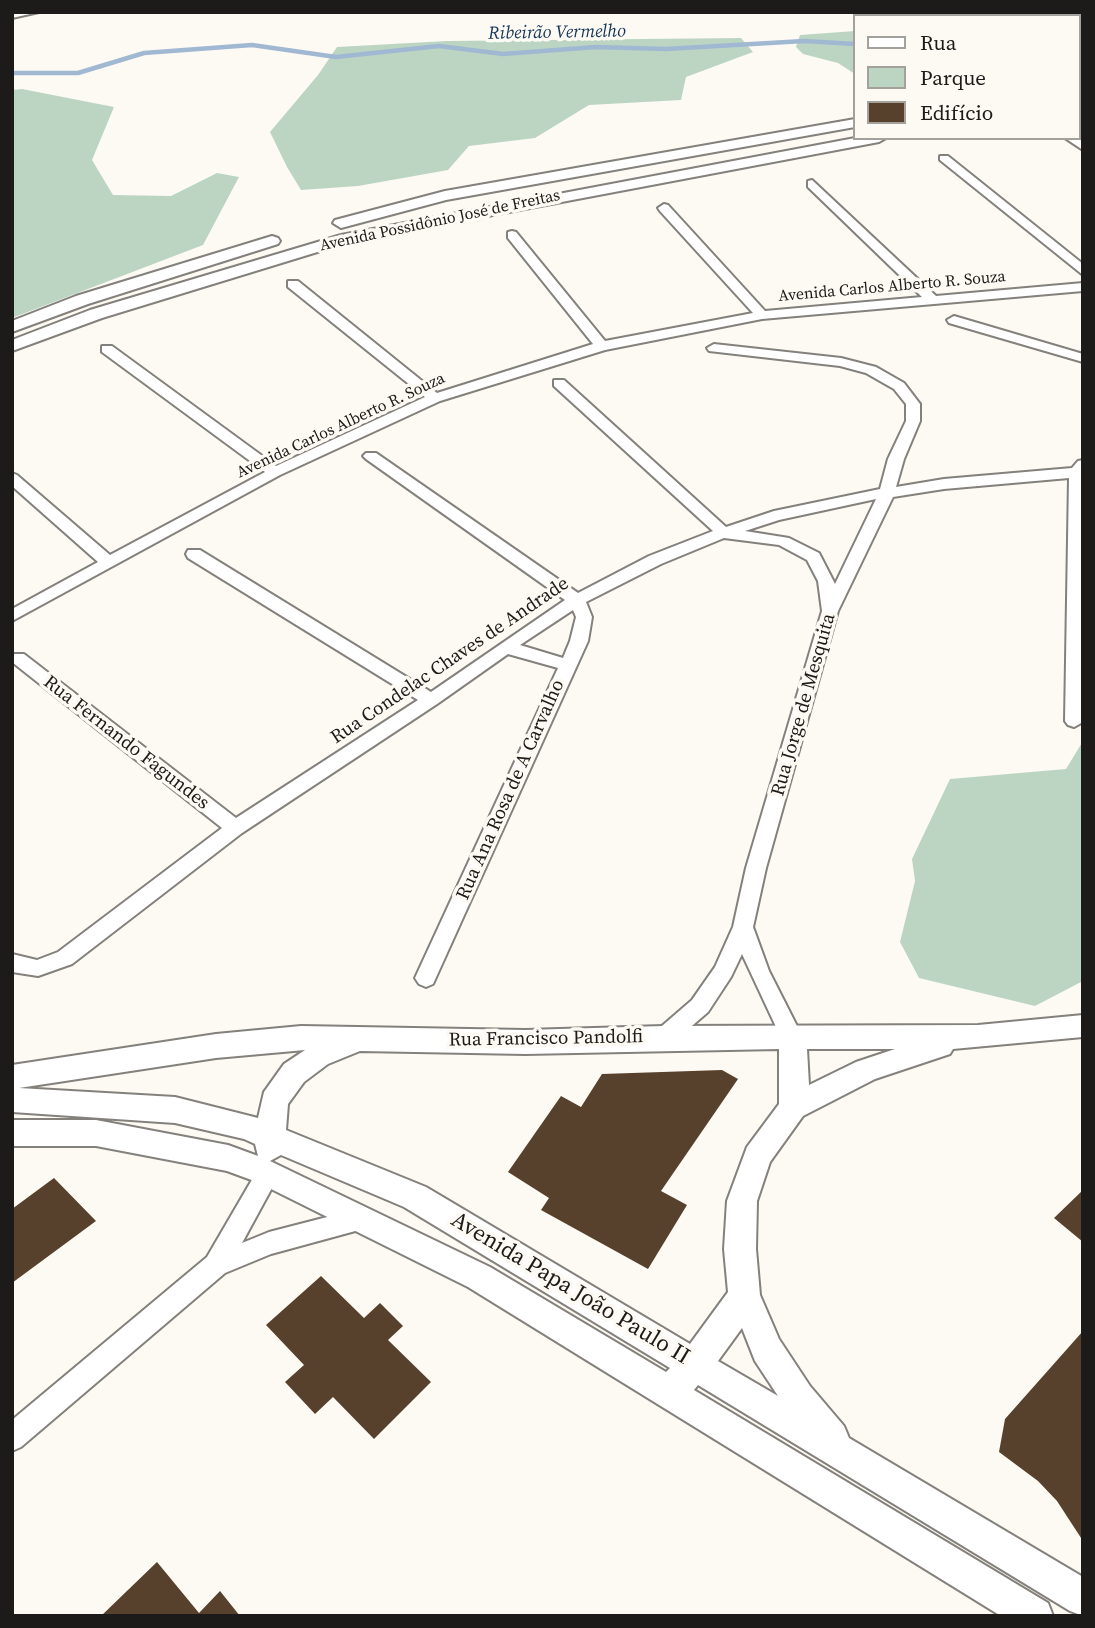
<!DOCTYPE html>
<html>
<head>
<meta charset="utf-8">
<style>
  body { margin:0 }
  #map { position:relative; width:1095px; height:1628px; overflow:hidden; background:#fdfaf4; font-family:"Source Serif 4",serif }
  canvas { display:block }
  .frame { position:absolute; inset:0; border:14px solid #1c1b19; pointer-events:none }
  .legend { position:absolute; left:853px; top:14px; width:228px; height:126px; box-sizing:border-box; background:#fdfaf4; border:2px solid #a3a19c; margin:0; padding:9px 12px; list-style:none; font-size:21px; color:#1c1b19 }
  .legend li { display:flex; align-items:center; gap:14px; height:35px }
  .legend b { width:35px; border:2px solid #a3a19c }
</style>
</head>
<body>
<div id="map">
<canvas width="1095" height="1628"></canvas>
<div class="frame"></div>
<ul class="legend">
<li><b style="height:9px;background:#fff"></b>Rua</li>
<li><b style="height:19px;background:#bcd5c3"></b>Parque</li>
<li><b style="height:19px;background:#57412c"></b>Edifício</li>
</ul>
</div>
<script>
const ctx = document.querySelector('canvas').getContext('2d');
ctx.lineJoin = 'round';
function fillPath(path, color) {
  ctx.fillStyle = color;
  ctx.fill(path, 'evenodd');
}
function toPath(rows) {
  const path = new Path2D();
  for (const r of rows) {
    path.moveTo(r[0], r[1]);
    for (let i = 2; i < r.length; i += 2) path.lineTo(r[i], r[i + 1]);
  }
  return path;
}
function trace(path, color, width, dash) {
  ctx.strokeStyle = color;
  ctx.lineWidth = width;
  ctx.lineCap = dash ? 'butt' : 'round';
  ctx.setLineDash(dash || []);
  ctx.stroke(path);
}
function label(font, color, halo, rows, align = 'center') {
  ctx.font = font + ' "Source Serif 4",serif';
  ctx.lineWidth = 7;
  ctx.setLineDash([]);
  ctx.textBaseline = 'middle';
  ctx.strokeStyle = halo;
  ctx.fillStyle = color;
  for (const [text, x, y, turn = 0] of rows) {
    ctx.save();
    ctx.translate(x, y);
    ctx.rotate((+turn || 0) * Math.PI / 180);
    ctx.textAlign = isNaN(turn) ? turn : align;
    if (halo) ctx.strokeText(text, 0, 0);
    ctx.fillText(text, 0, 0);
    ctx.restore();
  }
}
const green = toPath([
  [855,31,855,74,838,63,803,54,796,47,800,35],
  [741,38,753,52,686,77,681,100,589,105,535,138,469,146,448,170,358,186,301,190,287,167,270,132,318,75,337,47,447,41],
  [22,89,114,107,92,160,113,195,171,196,217,173,239,177,203,245,12,318,12,90],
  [1083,741,1083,981,1035,1006,919,978,900,942,915,881,912,859,950,779,1066,769]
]);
const stream = toPath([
  [1079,37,1083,37],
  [12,73,78,73,144,53,252,45,336,57,439,46,503,54,596,47,666,49,804,41,855,44]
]);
const building = toPath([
  [722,1070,738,1079,661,1191,687,1205,648,1269,541,1210,549,1198,508,1172,561,1096,581,1107,602,1074],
  [54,1178,96,1221,12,1283,12,1209],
  [1083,1190,1083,1242,1054,1218],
  [321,1276,364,1318,380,1303,403,1326,388,1340,431,1382,374,1439,333,1397,315,1414,285,1382,304,1365,266,1325],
  [1083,1331,1083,1541,1057,1501,1038,1481,999,1452,1005,1419],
  [157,1562,199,1613,220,1591,240,1616,101,1616]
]);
const minor = toPath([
  [12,12,39,12,12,18,12,12],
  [1065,138,1078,138,1083,142,1083,150,1065,138],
  [940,156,948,156,1083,264,1083,275,940,160,940,156],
  [812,180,936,296,1083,283,1083,291,762,319,605,350,440,401,280,475,12,621,12,609,98,562,12,486,12,473,17,475,110,555,265,472,102,352,102,346,112,346,276,466,425,397,288,287,288,281,298,281,437,393,593,344,508,238,508,232,512,231,516,232,605,341,753,313,660,211,658,208,664,204,668,205,765,311,922,297,808,187,808,181,812,180],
  [954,316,1083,354,1083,362,949,323,947,320,954,316],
  [714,344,841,358,876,367,904,383,920,404,920,421,904,459,896,487,944,479,1072,468,1078,461,1083,460,1083,722,1074,727,1068,725,1065,721,1069,478,944,489,893,497,838,611,766,868,753,927,769,971,803,1038,800,1044,792,1047,784,1044,742,954,731,977,708,1012,671,1044,663,1047,655,1044,652,1038,655,1032,692,1000,715,967,733,927,746,868,822,611,818,581,807,560,779,545,724,538,661,564,586,602,592,617,588,641,433,984,426,987,419,984,415,978,558,668,508,654,437,704,242,833,72,964,38,976,12,972,12,954,37,960,58,952,222,828,12,662,12,654,24,654,236,818,418,700,188,558,186,554,188,550,200,550,431,692,565,600,366,459,363,456,366,453,376,453,578,593,649,556,713,531,554,386,554,380,564,380,726,527,774,511,880,489,888,459,906,421,906,404,894,389,866,373,840,366,709,351,707,348,714,344],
  [876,499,835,584,819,553,789,538,745,531,779,520,876,499],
  [573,610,576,617,570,641,563,658,520,645,573,610],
  [268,1163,276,1166,280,1173,242,1243,269,1232,362,1208,370,1211,374,1219,370,1227,271,1254,225,1273,21,1447,12,1451,12,1420,207,1257,260,1166,268,1163]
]);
const tertiary = toPath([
  [1079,79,1083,79,1083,87,1079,87,1079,79],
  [1079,98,1083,98,1083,106,1079,106,1079,98],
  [855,119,855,127,446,200,341,228,333,223,335,220,445,191,855,119],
  [855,138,886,138,879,142,350,242,102,318,12,351,12,340,90,310,341,235,855,138],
  [272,236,278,238,280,241,278,244,88,304,12,332,12,321,76,296,272,236],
  [1083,1015,1083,1037,953,1049,950,1054,875,1079,803,1116,770,1162,757,1201,756,1249,760,1295,779,1339,810,1386,844,1426,849,1438,1083,1577,1083,1616,1070,1611,698,1385,694,1390,1048,1603,1053,1616,1001,1616,468,1287,257,1182,227,1171,96,1146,12,1146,12,1120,96,1120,228,1145,258,1156,255,1144,244,1139,175,1123,12,1112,12,1065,216,1034,301,1026,525,1030,663,1026,978,1025,1083,1015],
  [779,1049,779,1104,747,1147,727,1201,724,1249,728,1292,690,1344,426,1187,286,1130,288,1104,304,1082,328,1064,360,1051,525,1054,779,1049],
  [807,1049,895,1049,856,1062,809,1085,807,1049],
  [305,1050,284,1064,264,1092,258,1118,175,1097,19,1088,216,1058,305,1050],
  [281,1155,404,1207,670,1368,666,1372,490,1267,270,1161,281,1155],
  [742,1328,755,1361,778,1396,718,1361,742,1328]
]);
const farStreetnames = [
  ["Avenida Possidônio José de Freitas",440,221,-12],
  ["Avenida Carlos Alberto R. Souza",892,287,-5],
  ["Avenida Carlos Alberto R. Souza",341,426,-25]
];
const farWaternames = [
  ["Ribeirão Vermelho",557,33,-1]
];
const streetNames = [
  ["Rua Condelac Chaves de Andrade",450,661,-34],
  ["Rua Jorge de Mesquita",804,705,-74],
  ["Rua Fernando Fagundes",126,743,38],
  ["Rua Ana Rosa de A Carvalho",511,790,-66],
  ["Rua Francisco Pandolfi",546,1039,-1]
];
const nearStreetnames = [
  ["Avenida Papa João Paulo II",570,1289,31]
];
fillPath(green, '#bcd5c3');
trace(stream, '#a1b8d2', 4.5);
fillPath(building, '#57412c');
trace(minor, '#84817c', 4);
trace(tertiary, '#84817c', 4);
fillPath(minor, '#fff');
fillPath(tertiary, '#fff');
label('16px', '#1c1b19', '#fdfaf4', farStreetnames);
label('italic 18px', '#133558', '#fdfaf4', farWaternames);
label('19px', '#1c1b19', '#fdfaf4', streetNames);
label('23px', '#1c1b19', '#fdfaf4', nearStreetnames);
</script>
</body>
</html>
